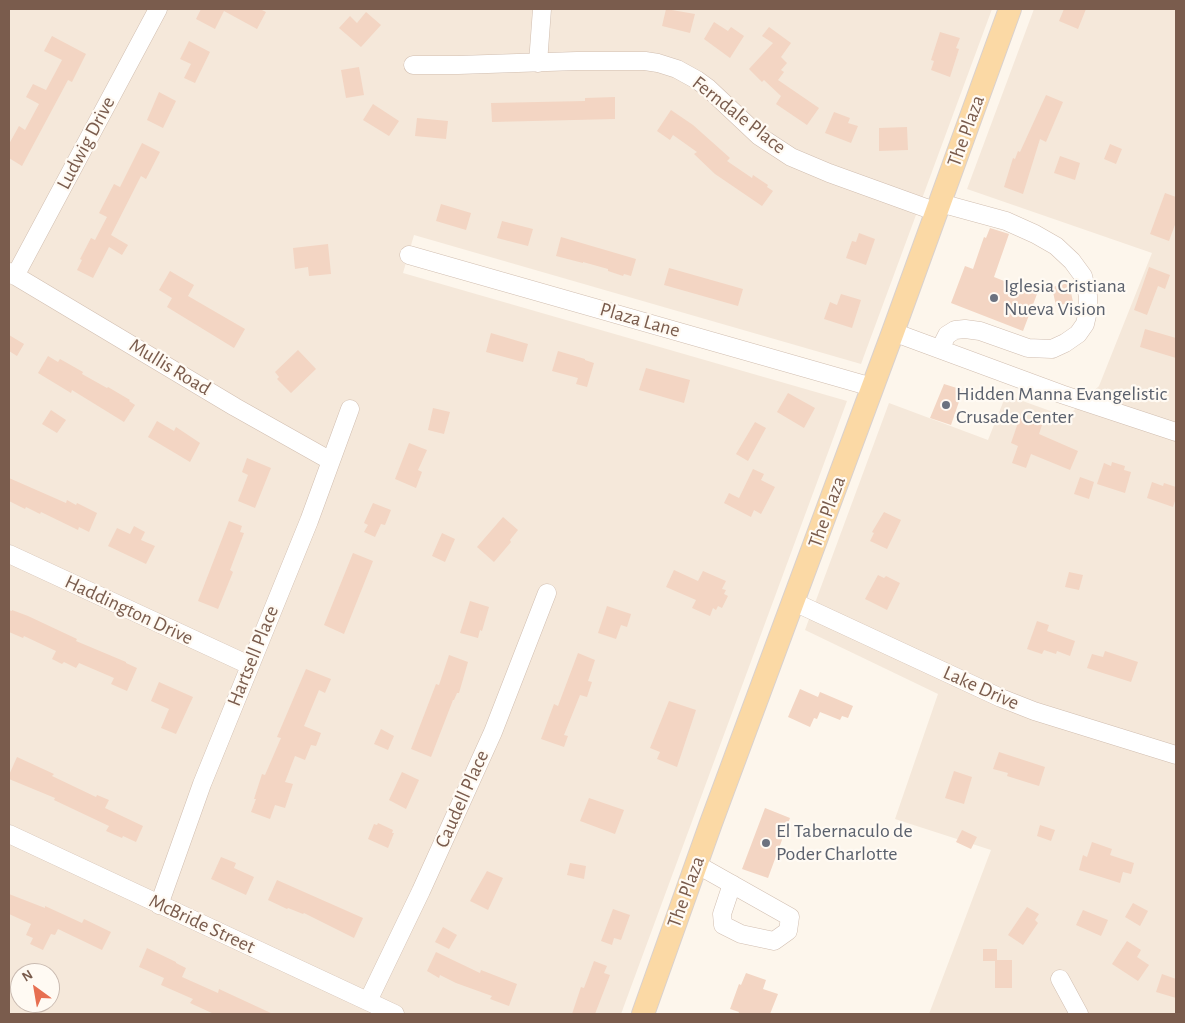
<!DOCTYPE html>
<html>
<head>
<meta charset="utf-8">
<style>
  body { margin:0 }
  #map { position:relative; width:1185px; height:1023px; overflow:hidden; background:#fdf6ec; font-family:"Alegreya Sans",sans-serif }
  canvas { display:block }
  .frame { position:absolute; inset:0; border:10px solid #7a5c4d; pointer-events:none }
  .north { position:absolute; left:10px; top:963px; width:50px; height:50px; box-sizing:border-box; background:#fffaf3; border:1px solid #cabbb1; border-radius:50%; rotate:328deg; font-size:14px; font-weight:700; line-height:20px; text-align:center; color:#7a5c4d }
  .north::after { content:''; display:block; margin:auto; width:18px; height:22px; background:#e76f51; clip-path:polygon(50% 0,100% 100%,50% 72%,0 100%) }
</style>
</head>
<body>
<div id="map">
<canvas width="1185" height="1023"></canvas>
<div class="frame"></div>
<div class="north">N</div>
</div>
<script>
const ctx = document.querySelector('canvas').getContext('2d');
ctx.lineJoin = 'round';
function fillPath(path, color) {
  ctx.fillStyle = color;
  ctx.fill(path, 'evenodd');
}
function toPath(rows) {
  const path = new Path2D();
  for (const r of rows) {
    path.moveTo(r[0], r[1]);
    for (let i = 2; i < r.length; i += 2) path.lineTo(r[i], r[i + 1]);
  }
  return path;
}
function trace(path, color, width, dash) {
  ctx.strokeStyle = color;
  ctx.lineWidth = width;
  ctx.lineCap = dash ? 'butt' : 'round';
  ctx.setLineDash(dash || []);
  ctx.stroke(path);
}
function label(font, color, halo, rows, align = 'center') {
  ctx.font = font + ' "Alegreya Sans",sans-serif';
  ctx.lineWidth = 4.5;
  ctx.setLineDash([]);
  ctx.textBaseline = 'middle';
  ctx.strokeStyle = halo;
  ctx.fillStyle = color;
  for (const [text, x, y, turn = 0] of rows) {
    ctx.save();
    ctx.translate(x, y);
    ctx.rotate((+turn || 0) * Math.PI / 180);
    ctx.textAlign = isNaN(turn) ? turn : align;
    if (halo) ctx.strokeText(text, 0, 0);
    ctx.fillText(text, 0, 0);
    ctx.restore();
  }
}
const residential = toPath([
  [9,9,992,9,861,364,414,235,403,273,847,401,621,1014,9,1014],
  [20,973,50,973,50,1003,20,1003],
  [1034,9,1176,9,1176,1014,929,1014,991,850,895,819,938,694,805,630,889,403,988,440,1006,395,1067,417,1099,386,1152,253,967,189]
]);
const building = toPath([
  [201,9,260,9,266,12,257,29,224,11,215,29,196,19],
  [666,9,695,14,690,33,662,26],
  [1064,9,1086,9,1078,29,1059,21],
  [366,12,381,25,361,47,339,28,350,16,357,23],
  [714,22,728,31,731,27,744,36,730,58,704,39],
  [769,27,791,43,781,57,787,63,781,70,784,72,778,80,819,108,807,125,776,104,781,96,764,80,762,82,749,69,773,43,762,36],
  [940,32,960,38,956,48,959,49,950,77,931,70,934,61,931,60],
  [52,36,86,54,72,82,68,80,22,166,9,158,9,144,19,126,25,130,39,104,26,97,33,84,46,90,62,60,44,51],
  [189,41,210,52,195,83,184,78,191,64,180,59],
  [359,67,364,95,346,98,341,70],
  [159,92,176,101,163,128,147,120],
  [1046,95,1063,102,1046,142,1040,139,1023,194,1004,187,1013,158,1015,159,1018,151,1020,152],
  [615,97,615,119,492,122,491,103,585,101,585,98],
  [373,104,399,121,389,136,363,120],
  [671,110,693,125,730,158,727,161,752,178,753,175,768,185,767,187,773,191,762,206,715,174,694,154,697,152,673,135,670,140,657,131],
  [834,112,850,118,848,123,858,126,851,143,825,133],
  [417,118,448,121,446,139,415,136],
  [907,127,908,150,879,151,879,128],
  [142,143,160,152,146,179,141,176,111,235,128,245,122,255,109,247,93,278,77,270,82,260,80,259,91,238,95,240,107,217,99,213,114,184,120,187],
  [1110,144,1122,149,1116,164,1104,159],
  [1060,156,1080,163,1075,180,1054,173],
  [1165,193,1176,197,1176,222,1169,241,1150,234],
  [441,204,471,213,466,230,436,221],
  [502,221,533,229,528,246,497,238],
  [990,228,1009,234,994,277,1037,294,1023,331,951,303,965,266,973,269,984,237,986,238],
  [859,233,875,239,866,265,846,258,852,241,856,242],
  [561,237,636,259,631,276,624,274,623,276,608,271,608,269,583,262,583,263,556,256],
  [328,244,331,274,309,276,308,267,295,269,293,248],
  [1149,267,1170,275,1165,289,1158,286,1147,315,1134,310],
  [669,268,743,289,738,306,664,285],
  [170,271,194,285,188,296,245,329,234,348,167,307,172,298,159,290],
  [1069,283,1073,302,1056,306,1052,287],
  [841,294,861,300,852,328,824,319,830,302,837,305],
  [1145,329,1176,338,1176,358,1140,347],
  [491,333,528,344,523,362,486,352],
  [9,335,24,344,17,356,9,351],
  [298,350,316,369,291,393,277,379,279,377,275,372],
  [558,351,585,359,585,360,594,363,587,387,576,384,578,378,552,371],
  [48,356,58,362,60,359,83,372,82,374,107,388,108,387,130,400,129,401,135,405,124,422,72,390,71,393,38,373],
  [646,368,690,380,684,403,639,390],
  [944,384,963,390,951,425,930,418],
  [788,393,815,408,804,428,777,412],
  [433,408,450,412,444,434,428,430],
  [51,410,66,420,57,433,42,424],
  [1020,417,1042,425,1039,434,1078,451,1070,470,1031,454,1026,468,1012,463,1018,446,1011,443],
  [157,421,174,431,176,427,200,443,190,462,148,437],
  [755,422,766,428,748,461,736,454],
  [409,443,427,450,418,470,422,472,416,488,395,479],
  [247,458,271,468,255,508,238,501,248,475,242,472],
  [1112,462,1125,466,1124,470,1131,472,1125,493,1097,484,1104,463,1111,466],
  [753,469,764,474,761,480,775,487,761,514,754,510,751,517,724,503,729,493,739,498],
  [1080,477,1094,482,1089,499,1074,494],
  [9,478,66,503,67,500,76,505,77,503,97,513,89,532,79,527,78,530,41,512,40,514,26,507,25,509,9,501],
  [1152,482,1163,486,1164,483,1176,487,1176,498,1173,507,1147,498],
  [373,503,391,510,385,525,381,524,375,537,364,532,368,525,364,523],
  [884,512,901,520,887,549,870,541,874,533,872,532],
  [503,517,518,530,510,540,511,542,494,562,477,547],
  [229,521,242,526,240,532,244,533,230,570,233,572,218,609,198,601],
  [134,526,145,532,141,540,155,546,146,564,108,546,117,528,130,534],
  [442,533,455,539,445,562,432,556],
  [353,553,373,561,344,634,324,625],
  [674,570,698,581,703,571,726,581,722,589,726,590,724,594,728,596,722,608,718,606,716,610,713,608,710,616,692,608,696,600,666,587],
  [1069,572,1083,575,1079,590,1065,587],
  [878,575,884,578,886,576,900,583,887,610,865,599],
  [470,601,489,607,482,631,480,630,478,638,460,633],
  [607,606,631,614,627,627,621,625,616,639,598,633],
  [9,610,12,611,12,610,28,616,77,639,76,641,126,662,126,663,137,668,127,691,111,684,114,678,79,663,76,668,64,662,62,664,52,659,56,651,24,636,23,638,9,632],
  [1037,621,1049,625,1047,631,1075,641,1070,656,1057,651,1056,654,1044,650,1042,654,1027,649],
  [1105,651,1138,662,1131,682,1087,668,1092,654,1103,657],
  [578,653,595,660,588,681,592,682,587,697,580,695,564,735,568,736,564,747,541,739,554,704,558,706],
  [449,655,468,662,459,693,457,693,454,700,453,700,431,757,411,749,436,684,439,685],
  [306,669,331,679,325,693,319,690,304,726,321,733,316,746,311,745,305,760,295,756,285,782,293,784,285,808,275,805,270,819,251,812,256,799,254,799,262,774,265,775,281,738,277,737],
  [159,682,193,697,176,734,161,728,169,709,151,701],
  [800,689,818,697,820,692,853,706,848,718,842,716,840,720,820,712,817,719,814,718,810,727,788,717],
  [669,701,696,710,677,767,657,759,660,752,650,748],
  [381,729,394,736,388,750,374,744],
  [999,752,1045,767,1039,786,1007,776,1008,773,993,769],
  [17,757,54,774,52,776,96,797,97,795,109,800,105,808,143,826,136,842,123,836,122,838,106,831,109,826,54,800,55,798,9,779,9,775],
  [954,771,972,777,964,804,945,798],
  [402,772,419,780,406,809,389,800],
  [589,798,624,810,615,834,580,821],
  [765,808,790,818,768,878,742,869],
  [378,823,393,830,392,833,394,833,388,848,368,839,374,824,377,825],
  [1040,825,1055,830,1051,841,1037,836],
  [962,830,977,837,971,849,956,842],
  [1092,842,1112,849,1110,855,1134,863,1131,874,1123,872,1120,883,1079,870,1083,855,1087,857],
  [221,857,236,863,234,868,254,877,246,895,211,879],
  [570,863,586,866,584,879,567,875],
  [487,871,503,878,488,910,470,901],
  [277,880,363,918,354,938,304,913,303,914,288,908,287,909,268,900],
  [9,894,45,908,45,906,82,923,84,919,111,932,102,950,58,929,55,935,51,934,43,950,30,944,33,938,26,935,31,924,9,914],
  [1133,903,1148,911,1140,926,1125,917],
  [1027,907,1039,914,1035,920,1038,923,1023,945,1008,935],
  [613,909,630,915,621,940,614,938,612,945,601,941],
  [1083,910,1108,920,1101,936,1076,925],
  [443,927,457,935,449,949,435,942],
  [1127,941,1141,950,1137,957,1149,965,1138,981,1112,964],
  [147,948,176,962,176,963,186,968,182,977,218,993,219,989,273,1014,214,1014,190,1003,193,999,161,985,164,978,139,967],
  [983,949,997,949,997,960,1012,960,1012,988,995,988,995,961,983,961],
  [436,952,480,973,481,970,517,984,509,1006,490,999,492,996,456,983,440,975,439,978,427,971],
  [594,961,607,966,604,973,610,975,595,1014,572,1014,581,987,584,988],
  [746,973,766,980,763,989,778,994,770,1014,738,1014,739,1012,730,1009,739,984,741,985],
  [1162,974,1176,979,1176,998,1156,992]
]);
const minor = toPath([
  [538,63,542,9],
  [413,65,458,65,577,61,645,61,658,63,677,69,697,80,708,88,759,136,791,157,829,173,937,212],
  [940,203,1006,221,1035,234,1056,246,1072,261,1083,276,1088,296,1088,311,1085,324,1078,334,1065,343,1052,349,1028,348,980,331,965,329,955,330,947,335,940,349],
  [409,255,872,387],
  [9,272,235,407,331,461],
  [15,276,158,9],
  [893,332,1061,394,1176,432],
  [9,554,249,665],
  [794,602,1001,698,1034,711,1176,755],
  [9,834,395,1014],
  [696,864,790,917,788,931,774,941,741,934,723,925,722,914,732,884],
  [159,905,202,784,309,521,350,409],
  [1060,979,1079,1014],
  [368,1001,421,891,493,732,547,593]
]);
const major = toPath([
  [643,1014,711,823,893,332,1010,9]
]);
const markers = [
  [994,298,5,"#6b7280"],
  [946,405,5,"#6b7280"],
  [766,843,5,"#6b7280"]
];
const streetNames = [
  ["Ferndale Place",739,115,38],
  ["The Plaza",966,131,-70],
  ["Ludwig Drive",86,143,-62],
  ["Plaza Lane",640,320,16],
  ["Mullis Road",170,367,31],
  ["The Plaza",827,512,-70],
  ["Haddington Drive",129,610,25],
  ["Hartsell Place",253,656,-68],
  ["Lake Drive",981,688,24],
  ["Caudell Place",462,799,-66],
  ["The Plaza",686,892,-70],
  ["McBride Street",202,924,25]
];
const worshipNames = [
  ["Iglesia Cristiana",1004,286],
  ["Nueva Vision",1004,309],
  ["Hidden Manna Evangelistic",956,394],
  ["Crusade Center",956,417],
  ["El Tabernaculo de",776,831],
  ["Poder Charlotte",776,854]
];
fillPath(residential, '#f5e8da');
fillPath(building, '#f3d5c3');
trace(minor, '#d1beb0', 19);
trace(major, '#dad1cd', 24);
trace(minor, '#fff', 18);
trace(major, '#fbd9a5', 22);
for (const [x, y, r, color] of markers) {
  const dot = new Path2D();
  dot.arc(x, y, r, 0, 2 * Math.PI);
  ctx.fillStyle = color;
  ctx.fill(dot);
  trace(dot, '#fffaf3', 2);
}
label('20px', '#7a5c4d', '#fffaf3', streetNames);
label('20px', '#5b616d', '#fffaf3', worshipNames, 'left');
</script>
</body>
</html>
